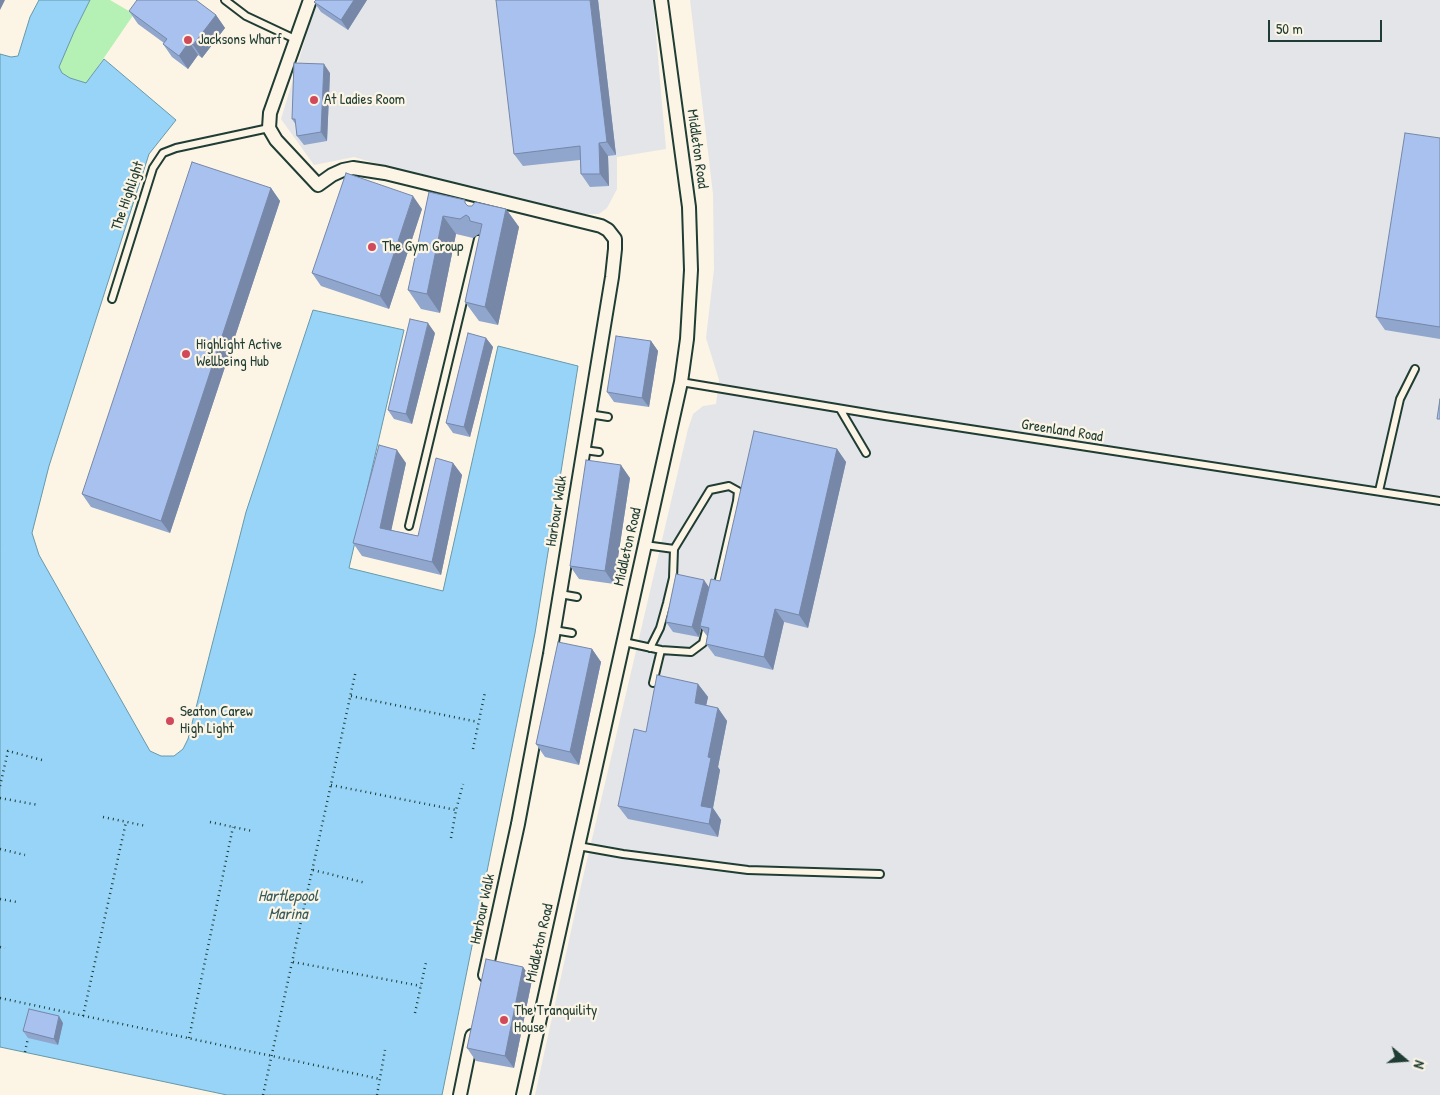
<!DOCTYPE html>
<html>
<head>
<meta charset="utf-8">
<style>
  body { margin:0 }
  #map { position:relative; width:1440px; height:1095px; overflow:hidden; background:#fcf5e5; font-family:"Patrick Hand",sans-serif }
  canvas { display:block }
  .north { position:absolute; left:1380px; top:1035px; width:50px; height:50px; -webkit-text-stroke:4px #fcf5e5; paint-order:stroke; rotate:108deg; font-size:14px; font-weight:700; line-height:20px; text-align:center; color:#1f3d34 }
  .north::after { content:''; display:block; margin:auto; width:18px; height:22px; background:#1f3d34; clip-path:polygon(50% 0,100% 100%,50% 72%,0 100%) }
  .scale { position:absolute; left:1268px; top:20px; width:114px; height:22px; box-sizing:border-box; border:2px solid #1f3d34; border-top:0; padding-left:6px; font-size:15px; line-height:18px; white-space:nowrap; color:#1f3d34; -webkit-text-stroke:4px #fcf5e5; paint-order:stroke }
</style>
</head>
<body>
<div id="map">
<canvas width="1440" height="1095"></canvas>
<div class="north">N</div>
<div class="scale">50 m</div>
</div>
<script>
const ctx = document.querySelector('canvas').getContext('2d');
ctx.lineJoin = 'round';
function fillPath(path, color) {
  ctx.fillStyle = color;
  ctx.fill(path, 'evenodd');
}
function toPath(rows) {
  const path = new Path2D();
  for (const r of rows) {
    path.moveTo(r[0], r[1]);
    for (let i = 2; i < r.length; i += 2) path.lineTo(r[i], r[i + 1]);
  }
  return path;
}
function trace(path, color, width, dash) {
  ctx.strokeStyle = color;
  ctx.lineWidth = width;
  ctx.lineCap = dash ? 'butt' : 'round';
  ctx.setLineDash(dash || []);
  ctx.stroke(path);
}
function label(font, color, halo, rows, align = 'center') {
  ctx.font = font + ' "Patrick Hand",sans-serif';
  ctx.lineWidth = 4.5;
  ctx.setLineDash([]);
  ctx.textBaseline = 'middle';
  ctx.strokeStyle = halo;
  ctx.fillStyle = color;
  for (const [text, x, y, turn = 0] of rows) {
    ctx.save();
    ctx.translate(x, y);
    ctx.rotate((+turn || 0) * Math.PI / 180);
    ctx.textAlign = isNaN(turn) ? turn : align;
    if (halo) ctx.strokeText(text, 0, 0);
    ctx.fillText(text, 0, 0);
    ctx.restore();
  }
}
const built = toPath([
  [317,0,653,0,666,149,617,157,617,189,607,208,599,214,583,214,452,185,354,157,314,165,281,119],
  [690,0,1440,0,1440,1095,535,1095,580,890,688,429,693,414,703,406,716,404,719,380,706,338,714,269,713,194]
]);
const green = toPath([
  [90,0,110,0,134,14,86,84,70,78,62,73,59,67,74,32]
]);
const water = toPath([
  [39,0,90,0,74,32,59,67,62,73,70,78,86,83,104,59,176,120,149,154,49,466,32,533,39,555,150,751,161,756,174,756,183,749,188,739,246,512,313,310,404,330,349,568,443,591,498,346,578,366,535,633,442,1095,227,1095,0,1047,0,54,11,57,18,56,30,17,39,0]
]);
const path = toPath([
  [351,696,478,722],
  [473,749,485,692],
  [331,785,456,810],
  [0,786,8,751,42,760],
  [0,798,38,805],
  [103,817,146,826],
  [210,822,252,831],
  [451,838,456,810,463,784],
  [0,849,25,855],
  [313,870,366,883],
  [0,899,17,902],
  [0,947,5,948],
  [293,962,421,986],
  [0,998,380,1079],
  [415,1013,426,962],
  [83,1016,126,822],
  [189,1038,233,827],
  [25,1052,28,1038],
  [263,1095,356,670],
  [377,1095,385,1050]
]);
const lane = toPath([
  [225,0,246,16,297,40],
  [112,299,153,168,163,153,176,148,269,128],
  [681,382,885,416,1440,501],
  [840,409,866,453],
  [589,414,608,417],
  [584,450,599,452],
  [1379,491,1400,399,1415,369],
  [409,526,478,239],
  [645,545,674,549,710,490,729,486,738,491,737,501,717,588],
  [560,594,577,597],
  [554,630,572,633],
  [624,642,661,650,691,652,703,643,707,626],
  [650,648,660,628,667,603,673,578,674,549],
  [653,683,661,650],
  [578,846,623,854,748,870,880,874]
]);
const street = toPath([
  [310,0,270,113,269,128,276,140,318,185,332,175,343,170,353,168,385,173,601,226,608,230,615,239,615,249,612,277,550,654,518,824,485,975],
  [460,1095,472,1036],
  [523,1095,681,382,687,339,691,270,689,207,661,0]
]);
const wall = toPath([
  [367,0,348,30,321,12,314,2],
  [598,0,616,155,608,156,609,186,590,187,581,174,580,160,523,166,514,154],
  [129,11,216,15,225,28,202,58,198,55,188,69,172,57,163,44,164,43,138,24],
  [330,73,327,141,304,145,297,136,296,125,292,119],
  [1440,138,1440,339,1385,330,1376,317],
  [271,188,280,201,170,533,91,507,82,494],
  [429,192,469,206,506,209,519,227,498,325,479,321,465,302,480,236,479,234,473,238,456,234,440,313,421,309,408,290],
  [422,209,389,309,321,286,312,273],
  [435,333,412,424,394,419,388,410],
  [486,338,493,347,470,437,453,433,446,423],
  [651,341,658,351,649,407,614,402,607,392],
  [837,449,846,462,808,628,784,622,773,670,715,656,706,644,707,636,701,628,699,637,673,632,666,622,709,588,720,581],
  [406,463,391,530,418,536,453,463,462,475,441,575,362,556,353,543],
  [630,478,614,584,579,579,570,566],
  [592,649,601,662,579,765,545,757,536,744],
  [698,684,708,697,706,705,718,708,727,721,718,767,720,770,713,808,721,820,718,837,628,819,618,806,646,732],
  [523,967,532,980,514,1068,476,1061,467,1048],
  [63,1023,58,1045,28,1038,23,1031]
]);
const shadedWall = toPath([
  [0,0,5,0,0,10],
  [354,0,367,0,348,30,341,20],
  [590,0,598,0,616,155,607,142],
  [216,15,225,28,202,58,193,45],
  [189,42,198,55,188,69,179,56],
  [324,64,330,73,327,141,321,132],
  [599,143,608,156,609,186,600,174],
  [271,188,280,201,170,533,161,521],
  [413,196,422,209,389,309,380,296],
  [506,209,519,227,498,325,485,307],
  [443,216,456,234,440,313,427,294],
  [428,323,435,333,412,424,406,414],
  [486,338,493,347,470,437,464,427],
  [651,341,658,351,649,407,642,398],
  [837,449,846,462,808,628,799,615],
  [397,450,406,463,389,541,380,528],
  [453,463,462,475,441,575,432,562],
  [621,465,630,478,614,584,605,571],
  [704,580,711,590,700,626,701,628,699,637,692,627],
  [775,609,784,622,773,670,764,657],
  [592,649,601,662,579,765,570,752],
  [698,684,708,697,704,716,695,703],
  [718,708,727,721,718,767,720,770,713,808,721,820,718,837,709,824,701,806,708,757],
  [523,967,532,980,514,1068,505,1056],
  [59,1016,63,1023,58,1045,54,1039]
]);
const building = toPath([
  [137,0,196,0,216,15,193,45,189,42,179,56,163,44,167,39,129,11,137,0],
  [316,0,354,0,341,20,314,2,316,0],
  [496,0,590,0,607,142,599,143,600,174,581,174,580,146,514,154,496,0],
  [294,63,324,64,321,132,297,136,295,119,292,119,294,63],
  [1405,133,1440,138,1440,327,1376,317,1405,133],
  [192,162,271,188,161,521,82,494,192,162],
  [346,173,413,196,380,296,312,273,346,173],
  [429,192,465,200,465,203,468,206,472,206,475,202,506,209,485,307,465,302,482,224,470,221,469,217,466,215,460,219,443,216,427,294,408,290,429,192],
  [410,319,428,323,406,414,388,410,410,319],
  [468,333,486,338,464,427,446,423,468,333],
  [616,336,651,341,642,398,607,392,616,336],
  [1440,399,1440,419,1437,419,1440,399],
  [754,431,837,449,799,615,775,609,764,657,706,644,709,628,700,626,711,579,720,581,754,431],
  [379,445,397,450,380,528,418,536,436,458,453,463,432,562,353,543,379,445],
  [586,460,621,465,605,571,570,566,586,460],
  [676,574,704,580,692,627,666,622,676,574],
  [558,642,592,649,570,752,536,744,558,642],
  [657,675,698,684,695,703,718,708,708,757,711,758,701,806,712,808,709,824,618,806,634,729,646,732,657,675],
  [486,959,523,967,505,1056,467,1048,486,959],
  [29,1009,59,1016,54,1039,23,1031,29,1009]
]);
const markers = [
  [188,40,5,"#d1495b"],
  [314,100,5,"#d1495b"],
  [372,247,5,"#d1495b"],
  [186,354,5,"#d1495b"],
  [170,721,5,"#d1495b"],
  [504,1020,5,"#d1495b"]
];
const poiNames = [
  ["Jacksons Wharf",198,40],
  ["At Ladies Room",324,100],
  ["The Gym Group",382,247],
  ["Highlight Active",196,345],
  ["Wellbeing Hub",196,362],
  ["Seaton Carew",180,712],
  ["High Light",180,729],
  ["The Tranquility",514,1011],
  ["House",514,1028]
];
const streetNames = [
  ["Middleton Road",697,149,82],
  ["The Highlight",128,196,-71],
  ["Greenland Road",1062,431,9],
  ["Harbour Walk",557,511,-81],
  ["Middleton Road",628,547,-77],
  ["Harbour Walk",483,909,-78],
  ["Middleton Road",540,943,-77]
];
const waterNames = [
  ["Hartlepool",288,897],
  ["Marina",288,915]
];
fillPath(built, '#e3e5e8');
fillPath(green, '#b5f0b5');
fillPath(water, '#97d4f8');
trace(water, '#6798aa', 1);
trace(lane, '#1f3d34', 10);
trace(street, '#1f3d34', 16);
trace(path, '#1f3d34', 2.5, [1, 4]);
trace(lane, '#fcf5e5', 6);
trace(street, '#fcf5e5', 12);
fillPath(wall, '#90a6cd');
fillPath(shadedWall, '#7687a7');
fillPath(building, '#a8c1ee');
trace(building, '#7687a7', 1);
for (const [x, y, r, color] of markers) {
  const dot = new Path2D();
  dot.arc(x, y, r, 0, 2 * Math.PI);
  ctx.fillStyle = color;
  ctx.fill(dot);
  trace(dot, '#fcf5e5', 2);
}
label('15px', '#1f3d34', '#fcf5e5', poiNames, 'left');
label('15px', '#1f3d34', '#fcf5e5', streetNames);
label('italic 16px', '#375b5b', '#fcf5e5', waterNames);
</script>
</body>
</html>
